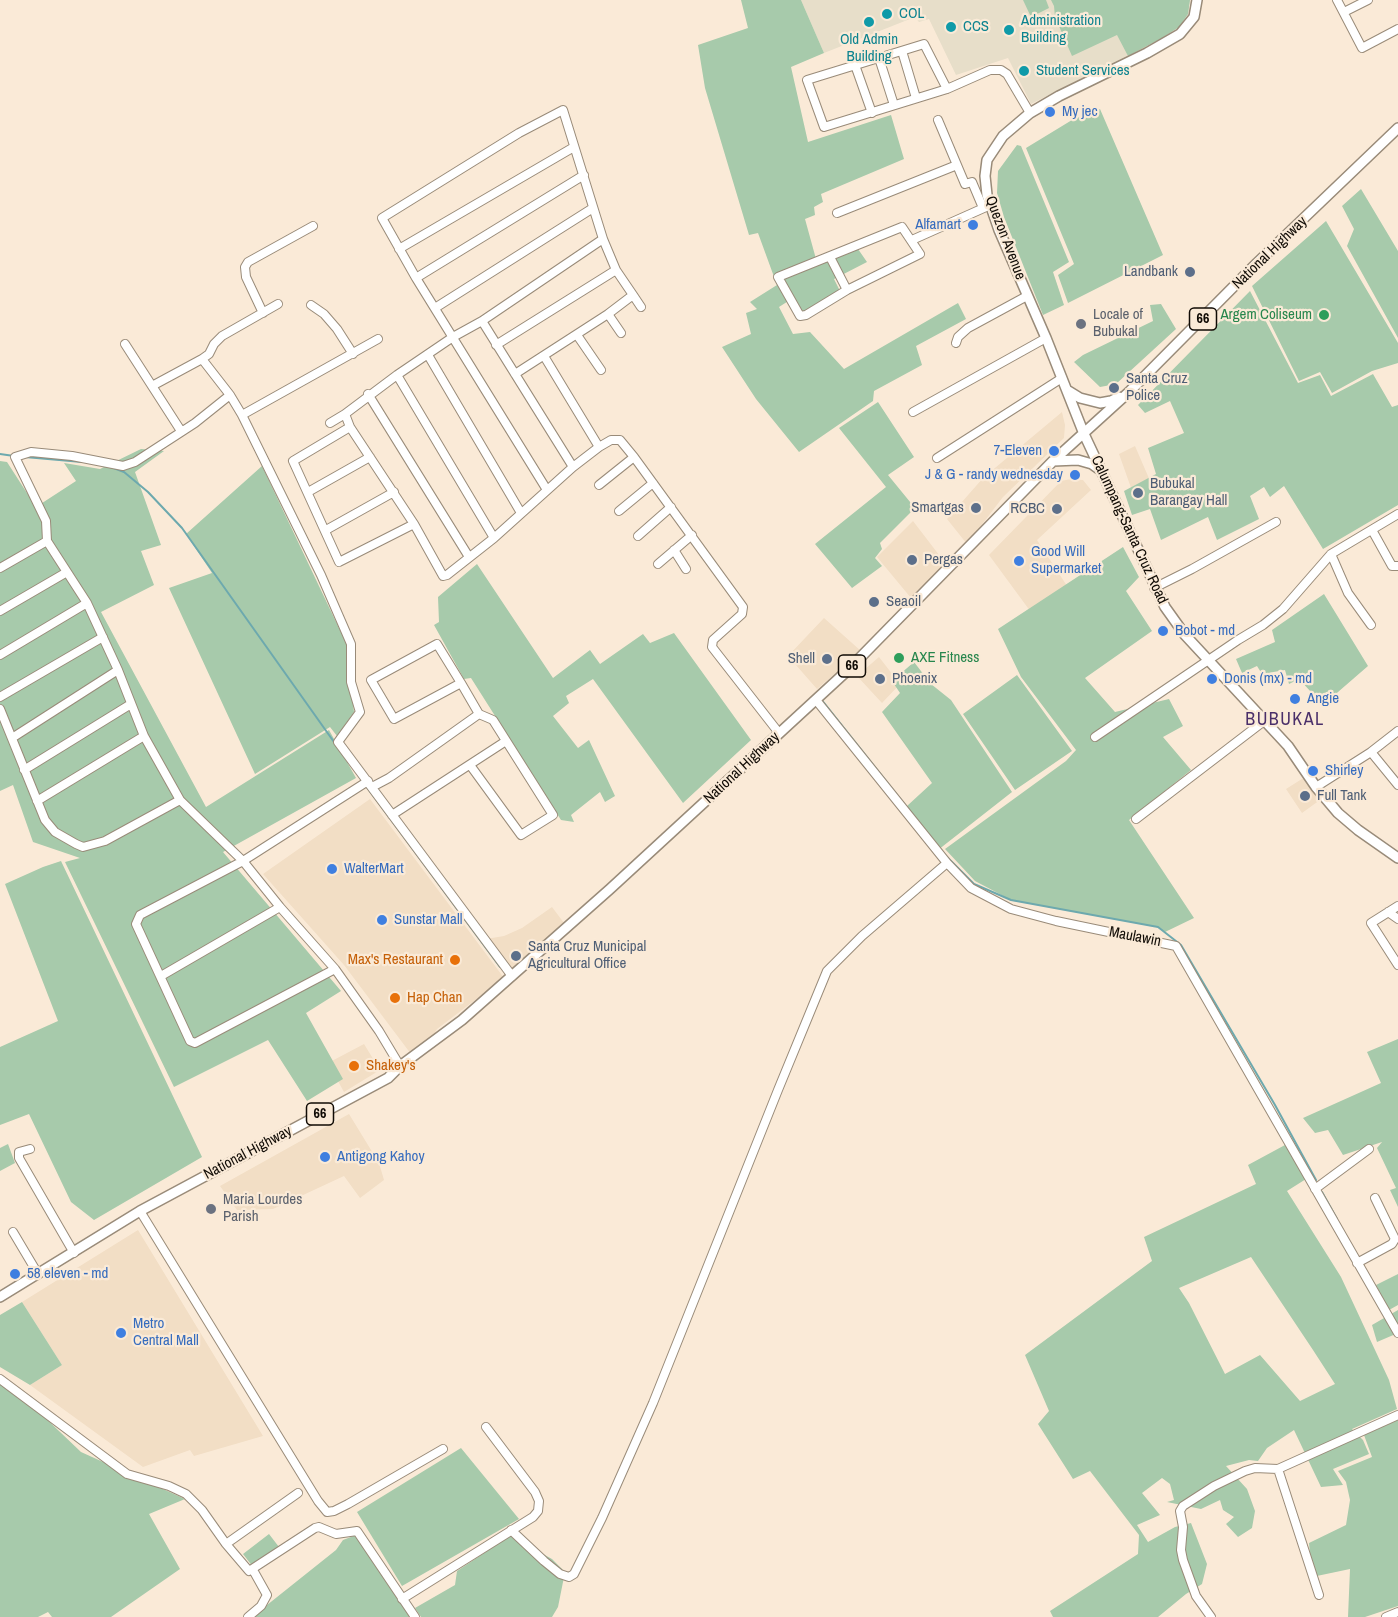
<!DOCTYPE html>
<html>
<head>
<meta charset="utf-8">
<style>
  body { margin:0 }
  canvas { display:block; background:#faead7 }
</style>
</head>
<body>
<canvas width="1398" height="1617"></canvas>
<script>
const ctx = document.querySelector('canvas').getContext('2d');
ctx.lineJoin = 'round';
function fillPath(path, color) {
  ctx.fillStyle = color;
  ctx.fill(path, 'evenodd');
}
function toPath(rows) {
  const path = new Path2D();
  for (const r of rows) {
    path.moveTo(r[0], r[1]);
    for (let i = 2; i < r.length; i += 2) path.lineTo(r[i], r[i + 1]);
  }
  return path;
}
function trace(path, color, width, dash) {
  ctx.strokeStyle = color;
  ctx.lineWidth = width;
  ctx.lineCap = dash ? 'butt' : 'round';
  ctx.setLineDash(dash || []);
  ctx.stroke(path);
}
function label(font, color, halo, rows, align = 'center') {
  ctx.font = font + ' "Archivo Narrow",sans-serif';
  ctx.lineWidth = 4.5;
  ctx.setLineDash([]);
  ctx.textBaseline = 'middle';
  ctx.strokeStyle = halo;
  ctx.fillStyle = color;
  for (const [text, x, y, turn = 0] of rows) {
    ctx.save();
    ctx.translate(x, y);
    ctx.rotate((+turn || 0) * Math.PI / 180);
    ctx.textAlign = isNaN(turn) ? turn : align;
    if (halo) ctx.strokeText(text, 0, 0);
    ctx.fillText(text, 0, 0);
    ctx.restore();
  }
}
const built = toPath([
  [1062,412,1065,425,1064,438,1003,497,967,544,947,519,983,478],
  [1135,446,1154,490,1135,499,1119,454],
  [1071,479,1083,480,1091,490,1037,540,1071,592,1036,619,989,555,1061,481],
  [913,521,946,564,911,598,877,557],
  [824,618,861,651,817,689,788,656],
  [879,657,900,684,882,703,857,676],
  [1305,777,1320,800,1302,813,1286,789],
  [370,799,504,978,437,1029,429,1043,411,1054,344,965,263,874],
  [552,907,567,927,512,974,486,939,504,936,522,928],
  [364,1044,380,1070,344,1092,328,1063],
  [349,1114,379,1163,384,1180,360,1198,344,1176,273,1209,237,1210,220,1186],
  [138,1230,263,1436,194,1456,190,1450,143,1467,30,1385,62,1365,22,1302]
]);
const education = toPath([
  [801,0,1190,0,1188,14,1179,27,1162,38,1031,104,1008,58,956,75,929,19,919,22,915,17,824,53]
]);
const green = toPath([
  [741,0,801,0,824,53,791,67,808,142,891,115,904,159,821,194,823,202,814,207,815,215,805,219,816,259,858,249,867,262,834,279,840,291,804,313,793,298,779,307,793,334,810,332,844,369,958,303,966,319,916,346,922,365,874,391,873,401,799,452,756,399,722,347,751,334,746,313,757,309,750,302,777,285,758,233,749,235,705,88,698,45,748,28],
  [1023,0,1046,0,1049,8,1031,17],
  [1051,0,1190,0,1188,14,1179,27,1162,38,1128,56,1117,35,1072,56,1055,17,1054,6],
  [1100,109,1163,255,1068,303,1058,275,1074,264,1026,148,1072,120],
  [1017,145,1021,146,1069,262,1053,272,1064,305,1043,315,1004,217,997,193,998,171],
  [1361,189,1398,251,1398,338,1347,246,1354,229,1342,206],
  [1326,221,1398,343,1398,363,1372,371,1332,393,1320,372,1299,381,1252,286],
  [1250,291,1298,383,1320,375,1331,396,1373,374,1392,407,1398,405,1398,505,1323,549,1284,486,1270,497,1264,487,1250,496,1259,519,1217,540,1208,517,1161,540,1150,509,1132,515,1124,491,1156,474,1148,448,1184,433,1170,401,1145,413,1138,405],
  [1161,304,1176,329,1116,384,1100,387,1074,362,1083,355,1153,321,1150,305],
  [878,402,914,457,888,475,915,508,880,543,882,549,875,558,882,566,852,588,815,544,886,487,839,428],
  [141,449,164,451,135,472,161,545,141,551,154,585,101,612,206,807,329,730,356,778,223,852,341,991,306,1013,343,1079,307,1101,268,1040,174,1087,65,862,80,858,33,842,13,785,0,791,0,461,7,462,36,507,76,481,64,463,100,469],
  [262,466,347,645,354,712,337,736,330,727,255,774,169,588,212,573,186,534],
  [1123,547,1139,577,1126,591,1152,631,1085,678,1115,712,1169,699,1183,726,1163,737,1191,770,1129,820,1194,918,1165,932,1158,927,1011,900,975,881,945,849,1066,761,1076,750,1021,677,998,629],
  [477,564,553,678,590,650,600,664,643,634,650,643,674,633,751,740,683,803,593,679,566,696,569,703,553,716,578,748,589,740,615,796,605,802,600,792,571,815,574,822,561,820,471,678,464,679,434,625,439,622,438,597],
  [1324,594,1368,666,1323,705,1299,679,1289,684,1285,670,1262,674,1257,666,1242,673,1236,659,1275,642,1272,630],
  [914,662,931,684,951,700,1012,792,938,850,907,806,932,783,882,712,900,693,892,681],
  [1017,675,1072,751,1015,790,963,714],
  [61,861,202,1157,94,1220,71,1202,29,1114,0,1125,0,1047,58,1021,5,884,43,867],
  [1398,1039,1398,1207,1390,1190,1396,1188,1377,1148,1382,1142,1343,1155,1328,1130,1315,1133,1303,1118,1381,1083,1367,1052],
  [8,1144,15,1163,0,1171,0,1148],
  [1285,1145,1306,1179,1287,1191,1341,1277,1389,1380,1397,1409,1352,1429,1363,1440,1369,1454,1333,1469,1343,1485,1321,1487,1294,1430,1267,1448,1258,1461,1249,1460,1226,1466,1247,1489,1255,1511,1252,1528,1238,1537,1226,1524,1234,1517,1223,1510,1220,1500,1201,1509,1167,1502,1174,1500,1170,1484,1162,1478,1142,1493,1160,1515,1137,1525,1148,1542,1175,1527,1191,1523,1207,1564,1202,1584,1186,1594,1158,1617,1053,1617,1050,1611,1138,1554,1139,1535,1090,1471,1073,1479,1038,1424,1049,1411,1025,1355,1152,1261,1144,1237,1256,1184,1248,1165],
  [1251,1257,1313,1350,1335,1384,1300,1401,1260,1355,1225,1374,1189,1303,1179,1288],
  [1398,1274,1398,1305,1389,1310,1376,1285],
  [22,1302,62,1365,30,1385,0,1367,0,1315],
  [1398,1310,1398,1333,1377,1342,1372,1325],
  [0,1380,16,1390,81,1452,185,1499,149,1514,180,1569,111,1617,52,1617,48,1612,38,1617,0,1617],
  [1398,1420,1398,1606,1365,1617,1348,1617,1350,1569,1312,1577,1309,1543,1346,1525,1350,1500,1346,1482,1338,1471,1372,1457,1364,1435],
  [461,1448,519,1519,402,1586,357,1512],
  [269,1534,279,1547,253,1567,243,1554],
  [356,1535,412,1617,252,1617,336,1550,343,1540],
  [510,1536,552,1559,565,1572,558,1607,552,1617,421,1617,415,1608,455,1585,457,1571]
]);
const stream = toPath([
  [0,454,14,456],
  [25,457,82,462],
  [111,467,124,472,148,492,182,528,334,742],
  [821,699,944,854,974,884,1011,900,1158,927,1181,945,1275,1105,1316,1180],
  [366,786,500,967],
  [1322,1192,1337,1219]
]);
const minor = toPath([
  [1337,0,1362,48,1398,29],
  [1344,12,1368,0],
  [902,51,916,98],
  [879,58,894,105],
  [855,65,872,113],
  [947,89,924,44,807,80,824,127,947,89,990,70,1001,70,1007,74,1030,113],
  [938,120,965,184,972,182,983,208],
  [837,213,957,165],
  [902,227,920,254,847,290,806,315,800,316,778,277,902,227],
  [603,239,482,321,453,337,397,375,345,414,350,427,414,524,443,576,447,575,494,538,573,467,599,447,611,440,620,440,634,457,743,607,742,614,713,640,712,647,779,733],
  [912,240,986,207],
  [399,249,574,147],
  [830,257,847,290],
  [416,278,584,175],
  [633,295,641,307],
  [311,305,324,314,337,329,353,354],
  [435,308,593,208],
  [263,313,246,277,245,267,248,262,313,226],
  [608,314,621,333],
  [482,321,573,467],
  [577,335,601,370],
  [378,339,242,415,321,575,351,644,351,682,360,712,338,742,512,976],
  [956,343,958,337,968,328,1027,296],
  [125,344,181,431],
  [496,345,616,270],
  [428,355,521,513],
  [544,356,599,447],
  [515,374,608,314,633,295,616,270,603,239,563,110,519,133,382,218,416,278,547,490],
  [397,375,494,538],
  [152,386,202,359],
  [368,394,469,557],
  [913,412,1046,338],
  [242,415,230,395,202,359,209,354,214,344,222,336,278,304],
  [330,423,345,414],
  [350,427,293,461,339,562,414,524],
  [937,458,1062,378],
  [599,485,634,457],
  [308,492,370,457],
  [619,511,653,483],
  [326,530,394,492],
  [1372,530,1392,566,1398,566],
  [638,536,671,507],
  [674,550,686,569],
  [1331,554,1348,593,1371,625],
  [658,564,692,535],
  [0,568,47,541],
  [67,572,47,541,46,521,15,457,31,452,72,456,123,466,135,462,195,423,230,395],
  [1154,588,1192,569,1276,522],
  [0,611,67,572,87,603,118,670,144,736,180,800,243,861,280,907,335,969,379,1031,400,1066],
  [0,655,87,603],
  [461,683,394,719,371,680,437,644,461,683,479,714,493,720,553,815,521,835,470,765],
  [0,697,103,637],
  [816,700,947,863,971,888,1011,909,1056,921,1176,946,1398,1333],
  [0,709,45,820,55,832,76,844,83,847,105,841,180,800],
  [1095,737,1238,640,1263,625,1283,609,1331,554,1398,514],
  [12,738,118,670],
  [1371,752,1398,785],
  [24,770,131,704],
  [372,787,389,778,479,714],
  [1316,787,1371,752,1398,731],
  [37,801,144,736],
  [392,815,506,741],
  [1136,819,1264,721],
  [1398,906,1371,923,1398,965],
  [1388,912,1398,919],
  [335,969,195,1043,190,1041,136,924,140,915,243,861,368,781],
  [161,976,280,907],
  [30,1149,19,1152,19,1158,74,1253],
  [1315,1189,1369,1149],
  [140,1211,318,1501,327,1512,334,1511,348,1504,443,1449],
  [13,1232,38,1274],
  [1357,1263,1392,1244,1395,1239,1375,1198],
  [0,1379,127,1474,169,1486,186,1494,202,1510,226,1544,249,1571,315,1528,319,1527,336,1534,357,1531,415,1617],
  [511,1530,544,1561,560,1574,569,1577,574,1574,602,1518,653,1403,778,1090,827,971,862,936,947,863],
  [226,1544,298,1493],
  [1319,1595,1278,1469,1398,1415],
  [402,1599,533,1517,538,1511,539,1501,535,1492,486,1427],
  [248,1617,261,1606,267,1595,253,1570],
  [1211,1617,1196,1596,1183,1560,1181,1550,1183,1527,1180,1511,1183,1506,1214,1486,1245,1471,1255,1468,1278,1469],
  [1386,1617,1398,1612]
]);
const major = toPath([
  [1197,0,1194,17,1180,34,1147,53,1059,96,1030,113,1003,136,987,160,985,176,987,195,999,230,1046,338,1084,434,1165,607,1185,635,1288,746,1316,787,1338,813,1358,830,1398,858],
  [1067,390,1080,398,1100,403,1111,401,1119,397],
  [1053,461,1078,460,1092,464,1099,469],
  [0,1297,140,1211,388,1078,400,1066,462,1020,610,889,848,670,1053,461,1129,392,1257,263,1398,128]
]);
const markers = [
  [887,14,6,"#0f9aa8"],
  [869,22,6,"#0f9aa8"],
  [951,27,6,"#0f9aa8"],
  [1009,30,6,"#0f9aa8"],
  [1024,71,6,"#0f9aa8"],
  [1050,112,6,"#3f7fe0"],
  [973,225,6,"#3f7fe0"],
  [1190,272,6,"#5c6f8a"],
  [1324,315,6,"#2e9e5b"],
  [1081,324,6,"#6b7280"],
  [1114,388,6,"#5c6f8a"],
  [1054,451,6,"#3f7fe0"],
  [1075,475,6,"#3f7fe0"],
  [1138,493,6,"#5c6f8a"],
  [976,508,6,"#5c6f8a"],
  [1057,509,6,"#5c6f8a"],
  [912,560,6,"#5c6f8a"],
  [1019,561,6,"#3f7fe0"],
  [874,602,6,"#5c6f8a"],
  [1163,631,6,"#3f7fe0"],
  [899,658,6,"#2e9e5b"],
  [827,659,6,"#5c6f8a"],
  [880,679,6,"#5c6f8a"],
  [1212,679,6,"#3f7fe0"],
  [1295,699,6,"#3f7fe0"],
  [1313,771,6,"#3f7fe0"],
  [1305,796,6,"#5c6f8a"],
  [332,869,6,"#3f7fe0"],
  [382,920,6,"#3f7fe0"],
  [516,956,6,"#5c6f8a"],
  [455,960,6,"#e8710a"],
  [395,998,6,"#e8710a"],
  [354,1066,6,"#e8710a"],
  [325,1157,6,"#3f7fe0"],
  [211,1209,6,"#6b7280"],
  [15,1274,6,"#3f7fe0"],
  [121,1333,6,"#3f7fe0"]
];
const shields = [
  [1203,319,27],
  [852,666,27],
  [320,1114,27]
];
const shieldNames = [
  ["66",1203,319],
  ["66",852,666],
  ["66",320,1114]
];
const cultureNames = [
  ["COL",899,14],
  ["Administration",1021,21],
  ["Building",1021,38],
  ["CCS",963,27],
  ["Old Admin",869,40,"center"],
  ["Building",869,57,"center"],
  ["Student Services",1036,71]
];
const shopNames = [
  ["My jec",1062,112],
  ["Alfamart",961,225,"right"],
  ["7-Eleven",1042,451,"right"],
  ["J & G - randy wednesday",1063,475,"right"],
  ["Good Will",1031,552],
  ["Supermarket",1031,569],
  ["Bobot - md",1175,631],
  ["Donis (mx) - md",1224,679],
  ["Angie",1307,699],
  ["Shirley",1325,771],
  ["WalterMart",344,869],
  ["Sunstar Mall",394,920],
  ["Antigong Kahoy",337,1157],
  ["58 eleven - md",27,1274],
  ["Metro",133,1324],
  ["Central Mall",133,1341]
];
const streetNames = [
  ["Quezon Avenue",1005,238,69],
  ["National Highway",1270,253,-44],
  ["Calumpang-Santa Cruz Road",1129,530,65],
  ["National Highway",742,768,-43],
  ["Maulawin",1135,937,11],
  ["National Highway",248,1153,-28]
];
const serviceNames = [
  ["Landbank",1178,272,"right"],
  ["Santa Cruz",1126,379],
  ["Police",1126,396],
  ["Bubukal",1150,484],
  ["Barangay Hall",1150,501],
  ["Smartgas",964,508,"right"],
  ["RCBC",1045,509,"right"],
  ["Pergas",924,560],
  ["Seaoil",886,602],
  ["Shell",815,659,"right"],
  ["Phoenix",892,679],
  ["Full Tank",1317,796],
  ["Santa Cruz Municipal",528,947],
  ["Agricultural Office",528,964]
];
const worshipNames = [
  ["Locale of",1093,315],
  ["Bubukal",1093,332],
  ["Maria Lourdes",223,1200],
  ["Parish",223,1217]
];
const leisureNames = [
  ["Argem Coliseum",1312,315],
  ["AXE Fitness",911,658,"left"]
];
const foodNames = [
  ["Max's Restaurant",443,960,"right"],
  ["Hap Chan",407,998],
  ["Shakey's",366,1066]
];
const quarterNames = [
  ["BUBUKAL",1285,720]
];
fillPath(built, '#f2dec5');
fillPath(education, '#e7dec9');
fillPath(green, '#a7caab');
trace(stream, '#6da9ae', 2);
trace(minor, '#998b79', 10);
trace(major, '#998b79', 12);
trace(minor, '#fff', 8);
trace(major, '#fff', 9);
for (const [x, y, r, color] of markers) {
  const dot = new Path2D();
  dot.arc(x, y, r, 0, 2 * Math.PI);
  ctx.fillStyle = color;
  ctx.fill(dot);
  trace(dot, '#faead7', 2);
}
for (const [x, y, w] of shields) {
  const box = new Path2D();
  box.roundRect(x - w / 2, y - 11, w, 22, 4.5);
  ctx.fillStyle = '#faead7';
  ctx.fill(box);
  trace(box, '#100b05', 1.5);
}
label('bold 14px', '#100b05', null, shieldNames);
label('15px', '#0d838f', '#faead7', cultureNames, 'left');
label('15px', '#366cbe', '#faead7', shopNames, 'left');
label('15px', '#100b05', '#faead7', streetNames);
label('15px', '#4e5e75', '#faead7', serviceNames, 'left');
label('15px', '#5b616d', '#faead7', worshipNames, 'left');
label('15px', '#27864d', '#faead7', leisureNames, 'right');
label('15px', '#c56008', '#faead7', foodNames, 'left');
ctx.letterSpacing = '1.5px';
label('18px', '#4a2f69', '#faead7', quarterNames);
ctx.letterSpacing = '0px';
</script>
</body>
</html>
